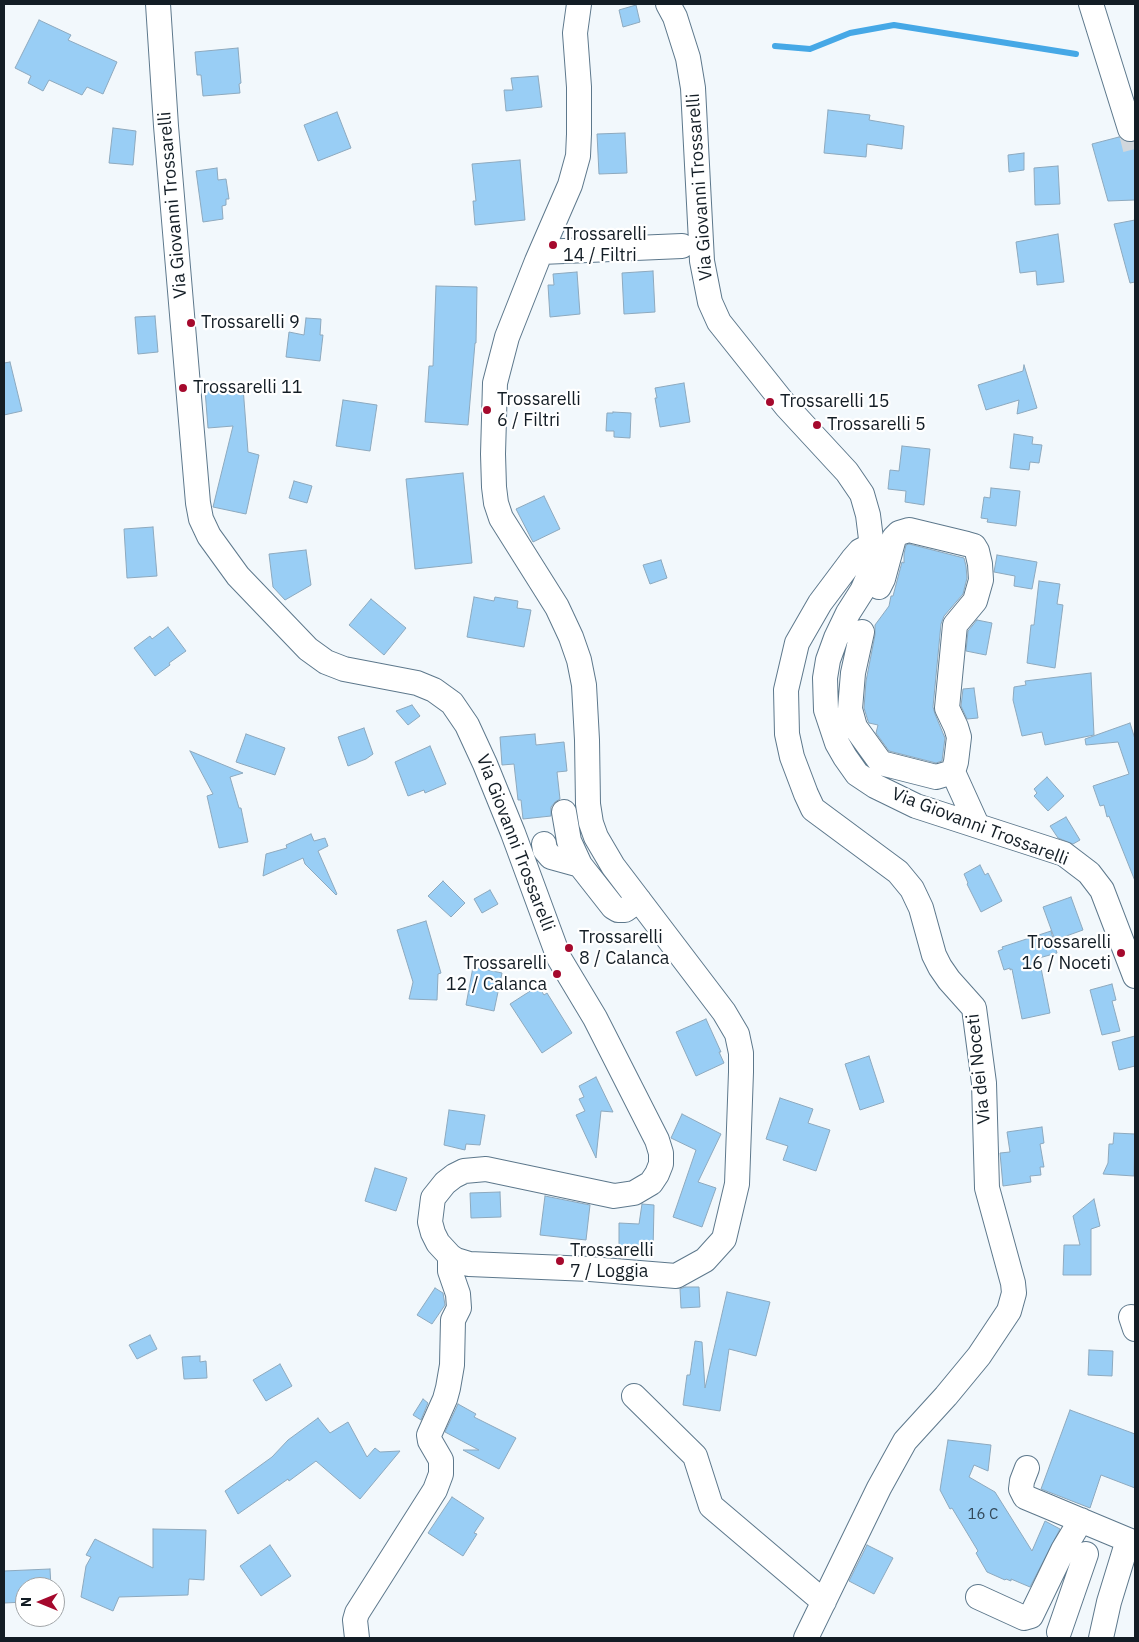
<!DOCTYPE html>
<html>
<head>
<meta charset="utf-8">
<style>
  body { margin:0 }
  #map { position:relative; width:1139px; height:1642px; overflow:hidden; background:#f2f8fc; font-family:"IBM Plex Sans",sans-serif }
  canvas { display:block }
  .frame { position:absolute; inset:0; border:5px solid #131d25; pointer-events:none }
  .north { position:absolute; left:15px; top:1577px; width:50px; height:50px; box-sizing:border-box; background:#fff; border:1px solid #a1a5a8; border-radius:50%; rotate:270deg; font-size:14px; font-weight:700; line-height:20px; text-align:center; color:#131d25 }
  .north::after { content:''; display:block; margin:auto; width:18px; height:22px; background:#a5092d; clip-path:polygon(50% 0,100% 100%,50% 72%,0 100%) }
</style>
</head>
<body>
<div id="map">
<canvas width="1139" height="1642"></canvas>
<div class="frame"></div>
<div class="north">N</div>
</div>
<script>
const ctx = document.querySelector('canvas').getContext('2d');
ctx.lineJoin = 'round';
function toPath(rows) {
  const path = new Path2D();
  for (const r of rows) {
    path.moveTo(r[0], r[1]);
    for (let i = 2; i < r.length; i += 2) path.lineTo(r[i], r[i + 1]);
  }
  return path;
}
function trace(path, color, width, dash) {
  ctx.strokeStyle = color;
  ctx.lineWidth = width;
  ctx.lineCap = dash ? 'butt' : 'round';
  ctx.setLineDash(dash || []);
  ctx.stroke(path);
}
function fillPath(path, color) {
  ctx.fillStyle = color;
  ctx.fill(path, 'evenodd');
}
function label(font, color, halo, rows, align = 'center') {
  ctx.font = font + ' "IBM Plex Sans",sans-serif';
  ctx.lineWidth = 4.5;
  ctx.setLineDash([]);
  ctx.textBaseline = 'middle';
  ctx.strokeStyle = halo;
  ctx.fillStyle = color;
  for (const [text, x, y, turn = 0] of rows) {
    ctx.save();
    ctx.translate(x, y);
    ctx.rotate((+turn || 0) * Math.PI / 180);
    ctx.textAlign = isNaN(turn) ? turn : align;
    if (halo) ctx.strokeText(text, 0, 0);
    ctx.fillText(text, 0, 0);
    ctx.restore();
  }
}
const stream = toPath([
  [775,46,810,49,850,33,894,25,1076,54]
]);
const building = toPath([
  [636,5,640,22,623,27,619,10,636,5],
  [39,20,71,35,68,40,117,62,103,94,87,87,82,95,49,80,43,91,28,83,31,76,15,68,39,20],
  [238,48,241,83,239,84,240,93,203,96,201,75,197,75,195,52,238,48],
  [538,76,542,107,506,111,504,90,513,90,511,78,538,76],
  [828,110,870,115,869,120,904,126,902,149,867,144,866,157,824,153,828,110],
  [337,112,351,148,318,161,304,125,337,112],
  [113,128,136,131,133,165,109,163,113,128],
  [625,133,627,173,599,174,597,134,625,133],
  [1119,137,1127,142,1135,141,1135,200,1108,201,1092,144,1119,137],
  [1024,153,1024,170,1009,172,1008,155,1024,153],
  [520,160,525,220,475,225,473,201,476,201,472,164,520,160],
  [1058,166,1060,204,1035,205,1034,168,1058,166],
  [217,168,218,180,226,179,229,199,226,199,226,205,222,206,223,219,203,222,196,171,217,168],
  [1135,220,1135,282,1130,283,1114,224,1135,220],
  [1058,234,1064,282,1037,285,1036,271,1020,273,1016,242,1058,234],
  [653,271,655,312,624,314,622,273,653,271],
  [577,272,580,314,550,317,548,285,554,285,553,274,577,272],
  [436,286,477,287,476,343,475,343,468,425,425,422,429,366,433,366,436,286],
  [155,316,158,352,138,354,135,317,155,316],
  [306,318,321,319,320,335,323,335,320,361,286,357,289,332,304,335,306,318],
  [10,362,22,411,4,415,4,363,10,362],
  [1024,365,1037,408,1017,414,1019,400,986,410,978,385,1023,371,1024,365],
  [684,383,690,422,660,427,655,398,657,398,655,388,684,383],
  [243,387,248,452,259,455,246,514,213,507,233,426,208,428,205,390,243,387],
  [343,400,377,405,370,451,336,446,343,400],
  [613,412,631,413,630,438,614,437,614,431,606,431,607,413,613,413,613,412],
  [1014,434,1033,437,1032,444,1042,445,1039,463,1030,462,1029,470,1010,468,1014,434],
  [902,446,930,449,924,505,905,502,906,491,888,489,890,470,899,471,902,446],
  [463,473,472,563,415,569,406,479,463,473],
  [294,481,312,486,307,503,289,498,294,481],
  [991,488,1020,491,1016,526,987,522,988,519,981,518,984,497,990,498,991,488],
  [544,496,560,529,533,542,516,509,544,496],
  [153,527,157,576,127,578,124,529,153,527],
  [909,544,964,558,966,566,967,578,963,594,944,616,941,624,933,707,935,714,945,738,942,761,936,763,889,751,876,733,878,725,869,723,868,721,864,708,866,681,875,635,875,625,889,606,891,596,893,596,902,562,904,563,904,554,906,545,909,544],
  [306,550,311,585,285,600,273,587,269,554,306,550],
  [997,555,1037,562,1032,589,1014,586,1015,576,994,572,997,555],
  [661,560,667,578,650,584,643,565,661,560],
  [1039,581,1060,584,1057,604,1063,605,1055,668,1027,663,1031,625,1034,625,1039,581],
  [474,597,494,601,495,597,518,601,517,608,531,610,524,647,467,637,474,597],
  [371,599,406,628,384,655,349,625,371,599],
  [977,620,992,623,986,655,966,651,968,631,977,620],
  [168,627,186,651,169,663,170,665,155,676,134,648,150,636,152,639,168,627],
  [1091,673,1094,735,1045,745,1042,732,1022,736,1013,700,1014,687,1026,685,1025,681,1091,673],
  [974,688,978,718,967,719,961,706,963,689,974,688],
  [412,705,420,716,408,725,396,711,412,705],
  [1130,723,1135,739,1135,881,1109,816,1107,817,1104,805,1100,806,1093,786,1129,774,1118,742,1086,745,1085,739,1130,723],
  [364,728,373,754,366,759,348,766,338,737,364,728],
  [246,734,285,748,275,775,236,762,246,734],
  [535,734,536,745,564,742,567,771,557,772,560,799,555,802,551,807,551,816,523,819,521,800,518,800,514,764,502,765,500,737,535,734],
  [430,746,446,784,425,793,424,790,408,796,395,762,430,746],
  [190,751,243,773,230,777,239,808,241,808,248,842,219,848,207,796,213,794,190,751],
  [1047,777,1064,796,1048,811,1034,796,1037,793,1034,789,1047,777],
  [1066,817,1080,840,1073,844,1058,838,1050,826,1066,817],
  [311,834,314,841,325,838,328,846,318,851,337,894,336,895,305,864,303,858,263,876,266,854,287,848,286,845,311,834],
  [980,865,985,875,988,873,1002,901,981,912,967,884,968,883,964,874,980,865],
  [443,881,465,903,451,917,428,896,443,881],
  [490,890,498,904,482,913,474,899,490,890],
  [1071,897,1083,930,1055,940,1043,907,1071,897],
  [426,921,441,973,438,974,437,1000,409,999,413,982,397,930,426,921],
  [1051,931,1057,953,1039,958,1050,1013,1022,1019,1012,969,1010,970,1010,968,1004,970,998,951,1003,949,1002,947,1051,931],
  [473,967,502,973,494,1011,466,1005,473,967],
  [1112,984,1116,1000,1112,1001,1120,1031,1102,1035,1090,990,1112,984],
  [538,986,544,995,547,993,572,1033,542,1053,510,1004,538,986],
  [706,1019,721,1052,719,1052,724,1063,696,1076,676,1032,706,1019],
  [1135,1036,1135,1066,1119,1070,1112,1042,1135,1036],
  [869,1056,884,1102,860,1110,845,1064,869,1056],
  [596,1077,613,1112,601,1111,596,1158,576,1115,585,1111,579,1099,584,1097,579,1086,596,1077],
  [780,1098,813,1109,808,1123,830,1130,816,1171,783,1160,788,1146,766,1139,780,1098],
  [449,1110,485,1115,480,1145,466,1144,465,1150,444,1145,449,1110],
  [682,1114,721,1134,698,1182,716,1188,702,1227,673,1217,696,1150,671,1138,682,1114],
  [1042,1127,1044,1143,1040,1144,1044,1167,1040,1167,1041,1175,1030,1176,1031,1182,1003,1186,1000,1153,1010,1152,1007,1132,1042,1127],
  [1114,1133,1135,1134,1134,1176,1103,1174,1108,1163,1109,1144,1113,1144,1114,1133],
  [375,1168,407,1178,396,1211,365,1201,375,1168],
  [500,1192,501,1217,471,1218,470,1193,500,1192],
  [545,1196,590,1205,586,1240,540,1235,545,1196],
  [1094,1199,1100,1226,1091,1229,1091,1275,1063,1275,1064,1245,1080,1245,1073,1216,1094,1199],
  [642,1204,654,1205,653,1252,637,1252,637,1248,619,1248,619,1223,639,1224,642,1204],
  [685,1287,699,1287,700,1307,681,1308,680,1289,685,1287],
  [435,1288,443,1293,445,1305,432,1324,417,1315,435,1288],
  [727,1292,770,1302,756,1356,729,1349,720,1411,683,1405,687,1375,690,1375,695,1341,702,1342,705,1388,727,1292],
  [150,1335,157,1349,137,1359,129,1345,150,1335],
  [1089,1350,1113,1351,1112,1376,1088,1375,1089,1350],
  [200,1356,200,1362,206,1361,207,1378,184,1379,182,1357,200,1356],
  [280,1364,292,1386,266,1401,253,1380,280,1364],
  [423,1399,428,1403,421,1420,413,1415,423,1399],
  [458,1404,476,1414,474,1417,516,1438,499,1469,463,1450,479,1450,445,1432,458,1404],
  [1070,1410,1135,1434,1135,1488,1101,1475,1090,1508,1041,1489,1070,1410],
  [318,1418,330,1433,348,1422,367,1457,375,1448,380,1452,400,1451,360,1499,316,1461,289,1481,288,1479,238,1514,225,1491,272,1457,288,1440,318,1418],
  [948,1440,991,1445,988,1471,974,1465,969,1477,995,1492,1032,1551,1045,1521,1060,1529,1030,1587,1011,1579,1011,1581,1006,1579,1005,1580,987,1572,976,1553,978,1551,952,1508,950,1509,940,1490,948,1440],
  [452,1497,484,1518,474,1533,477,1534,463,1556,428,1533,452,1497],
  [153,1529,206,1530,204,1580,189,1579,188,1595,119,1597,113,1611,81,1597,86,1566,91,1557,86,1555,95,1539,153,1568,153,1529],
  [270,1545,291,1576,261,1596,240,1566,270,1545],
  [867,1545,893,1558,874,1594,849,1581,867,1545],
  [50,1569,51,1587,25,1587,25,1602,4,1603,4,1571,50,1569]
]);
const minorTunnel = toPath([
  [1130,129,1135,149]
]);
const minor = toPath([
  [158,4,166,126,198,503,201,519,209,536,238,576,308,649,326,662,344,669,417,683,434,690,452,703,467,725,485,764,513,833,559,958,595,1018,657,1140,661,1153,661,1164,657,1174,651,1183,634,1193,614,1196,486,1169,464,1171,454,1176,445,1183,433,1198,430,1222,433,1233,438,1243,450,1256,456,1260,469,1264,590,1269,676,1276,705,1260,724,1239,737,1184,741,1072,741,1053,737,1034,724,1012,613,866,596,837,591,823,588,804,587,740,584,685,579,660,571,637,557,607,501,518,496,503,494,487,493,454,495,383,507,337,537,261,570,185,578,156,579,134,579,87,575,33,579,4],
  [668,4,675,17,688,58,693,88,702,261,710,302,719,322,786,406,847,472,862,494,868,515,873,555,870,573,862,591,848,613,836,638,828,660,825,678,826,710,837,743,845,757,857,774,875,786,916,806,1064,854,1089,873,1102,890,1135,976],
  [1091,4,1130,129],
  [541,252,682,246],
  [862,632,853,673,850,709,855,727,881,763,936,777,953,772,956,762,959,737,956,727,947,708,955,625,975,601,981,580,980,564,977,551,974,546,967,544,909,530,899,533,894,538,883,579,879,587],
  [953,772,977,825],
  [564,812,569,841,580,865,613,907,618,910,625,910,639,900],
  [544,844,545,850,551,857,580,865],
  [1131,1317,1135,1329],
  [634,1396,695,1456,711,1506,824,1602],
  [1027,1468,1022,1481,1021,1489,1025,1497,1128,1540],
  [978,1597,1024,1618,1031,1616,1063,1550,1081,1520],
  [1059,1632,1086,1554],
  [357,1638,355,1620,357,1613,435,1490,441,1474,441,1460,430,1441,429,1435,445,1399,448,1388,452,1365,453,1320,459,1308,458,1294,450,1271,450,1256],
  [806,1638,879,1488,905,1441,946,1396,979,1356,1009,1311,1014,1293,1013,1283,987,1188,984,1083,974,1008,949,980,940,967,934,955,921,908,912,889,898,872,813,809,806,794,792,757,787,734,786,690,797,643,820,603,853,559,860,551,872,545],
  [1101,1638,1109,1602,1128,1540,1135,1543]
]);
const markers = [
  [553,245,5,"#a5092d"],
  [191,323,5,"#a5092d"],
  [183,388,5,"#a5092d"],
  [770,402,5,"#a5092d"],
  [487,410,5,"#a5092d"],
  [817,425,5,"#a5092d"],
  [569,948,5,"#a5092d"],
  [1121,953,5,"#a5092d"],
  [557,974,5,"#a5092d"],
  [560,1261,5,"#a5092d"]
];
const numberNames = [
  ["16 C",983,1515]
];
const streetNames = [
  ["Via Giovanni Trossarelli",700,187,-94],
  ["Via Giovanni Trossarelli",173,205,-95],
  ["Via Giovanni Trossarelli",980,827,21],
  ["Via Giovanni Trossarelli",515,843,69],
  ["Via dei Noceti",979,1069,-96]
];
const poiNames = [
  ["Trossarelli",563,235],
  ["14 / Filtri",563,256],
  ["Trossarelli 9",201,323],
  ["Trossarelli 11",193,388],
  ["Trossarelli",497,400],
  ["6 / Filtri",497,421],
  ["Trossarelli 15",780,402],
  ["Trossarelli 5",827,425],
  ["Trossarelli",579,938],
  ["8 / Calanca",579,959],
  ["Trossarelli",1111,943,"right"],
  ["16 / Noceti",1111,964,"right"],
  ["Trossarelli",547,964,"right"],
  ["12 / Calanca",547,985,"right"],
  ["Trossarelli",570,1251],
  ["7 / Loggia",570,1272]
];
trace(stream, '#46a8e6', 6);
fillPath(building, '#99cef5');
trace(building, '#8da9be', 1);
trace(minorTunnel, '#d1d7dc', 24, [24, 12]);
trace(minor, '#5d788c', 26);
trace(minor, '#fff', 24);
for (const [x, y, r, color] of markers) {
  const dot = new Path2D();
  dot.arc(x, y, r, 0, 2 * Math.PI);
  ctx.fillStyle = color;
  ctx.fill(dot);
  trace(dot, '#fff', 2);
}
label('15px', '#344959', null, numberNames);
label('18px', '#131d25', '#fff', streetNames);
label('18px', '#131d25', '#fff', poiNames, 'left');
</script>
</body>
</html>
